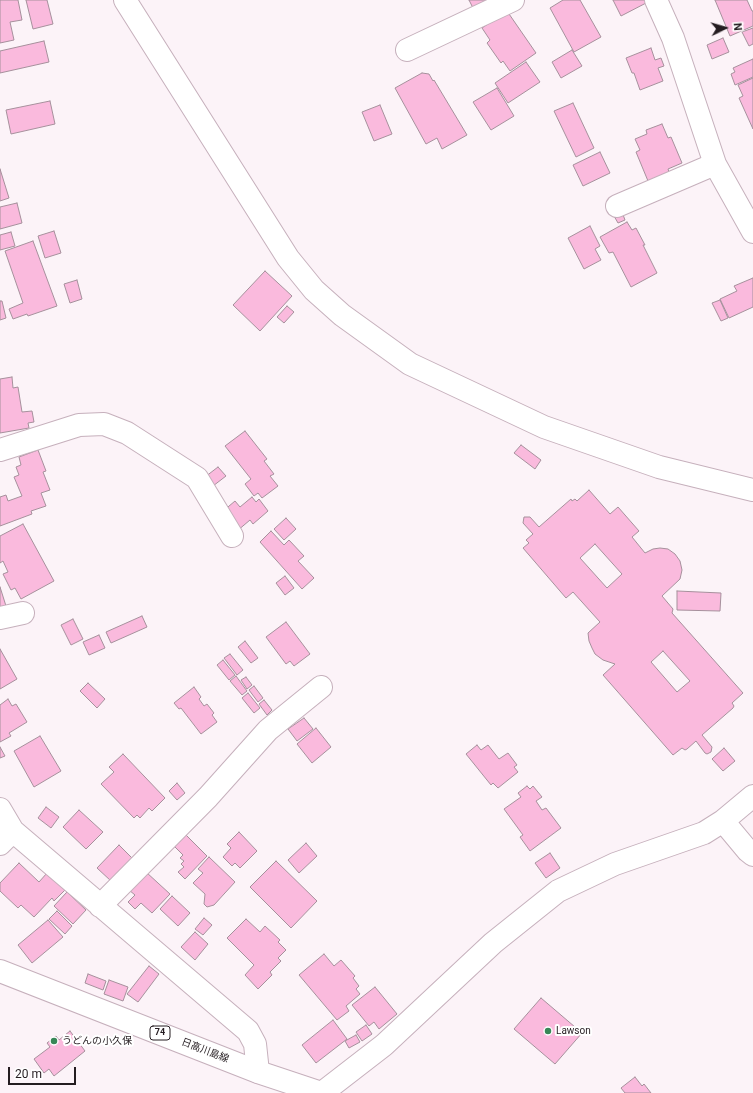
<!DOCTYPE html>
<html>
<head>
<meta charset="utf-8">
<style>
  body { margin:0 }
  #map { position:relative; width:753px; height:1093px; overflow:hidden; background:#fcf3f8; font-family:Roboto,sans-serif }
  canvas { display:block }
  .north { position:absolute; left:705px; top:8px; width:40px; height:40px; -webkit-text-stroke:3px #fff; paint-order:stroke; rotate:85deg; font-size:11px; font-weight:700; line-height:16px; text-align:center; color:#241c20 }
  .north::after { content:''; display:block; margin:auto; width:14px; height:18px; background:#241c20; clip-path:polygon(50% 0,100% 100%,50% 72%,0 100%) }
  .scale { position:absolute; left:8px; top:1067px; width:68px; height:18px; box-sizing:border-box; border:2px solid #241c20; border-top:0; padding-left:5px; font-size:12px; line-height:14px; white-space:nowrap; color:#241c20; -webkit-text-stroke:3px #fff; paint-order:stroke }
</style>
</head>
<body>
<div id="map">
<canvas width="753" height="1093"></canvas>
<div class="north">N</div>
<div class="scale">20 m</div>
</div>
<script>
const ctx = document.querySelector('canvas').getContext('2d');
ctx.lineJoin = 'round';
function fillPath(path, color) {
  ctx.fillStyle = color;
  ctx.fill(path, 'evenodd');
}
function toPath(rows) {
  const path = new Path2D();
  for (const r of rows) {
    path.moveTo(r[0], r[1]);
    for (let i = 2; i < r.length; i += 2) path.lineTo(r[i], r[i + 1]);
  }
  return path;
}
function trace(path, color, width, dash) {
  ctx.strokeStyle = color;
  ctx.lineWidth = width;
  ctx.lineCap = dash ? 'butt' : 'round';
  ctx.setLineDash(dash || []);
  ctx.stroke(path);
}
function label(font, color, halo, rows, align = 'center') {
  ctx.font = font + ' Roboto,"Noto Sans JP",sans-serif';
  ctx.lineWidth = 4;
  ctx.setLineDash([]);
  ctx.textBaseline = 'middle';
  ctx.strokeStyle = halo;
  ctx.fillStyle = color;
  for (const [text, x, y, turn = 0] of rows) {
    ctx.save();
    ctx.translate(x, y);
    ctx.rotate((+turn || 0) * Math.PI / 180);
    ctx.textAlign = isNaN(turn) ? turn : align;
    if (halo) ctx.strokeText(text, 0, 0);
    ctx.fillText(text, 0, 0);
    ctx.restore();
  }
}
const building = toPath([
  [0,0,18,0,22,20,10,22,14,40,0,43,0,0],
  [26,0,47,0,53,24,33,29,26,0],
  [469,0,486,0,487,1,473,8,469,0],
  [563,0,580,0,601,37,574,52,550,8,563,0],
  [613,0,647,0,648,2,621,16,613,0],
  [715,0,747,0,752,11,753,11,753,26,730,36,715,0],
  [507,11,536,53,510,71,503,61,501,63,487,43,490,40,482,28,507,11],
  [753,28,753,44,749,46,742,32,753,28],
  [723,38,729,52,712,59,707,45,723,38],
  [44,41,49,62,0,73,0,51,44,41],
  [651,48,655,60,661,58,664,66,658,68,663,81,640,90,634,73,632,73,626,58,651,48],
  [572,50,582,66,561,78,552,62,572,50],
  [753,59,753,77,735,85,731,74,735,72,733,68,753,59],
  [526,62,540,82,508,103,495,83,526,62],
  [422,73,429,74,433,81,434,80,467,135,442,149,437,138,426,144,395,88,422,73],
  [753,78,753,129,739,98,743,96,738,85,753,78],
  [497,88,514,116,491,130,473,102,497,88],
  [50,101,55,124,11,134,6,110,50,101],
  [573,103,594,148,576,157,554,111,573,103],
  [380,105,392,134,374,141,362,112,380,105],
  [662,124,668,138,671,137,682,163,668,169,669,172,648,181,636,152,640,150,635,139,647,134,646,130,662,124],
  [600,152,610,173,583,186,573,165,600,152],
  [0,169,9,198,0,201,0,169],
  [17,203,22,223,0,229,0,207,17,203],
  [622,212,625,220,618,223,614,216,622,212],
  [627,222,632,230,636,228,645,245,643,245,657,273,631,287,613,252,609,253,600,237,627,222],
  [590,226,600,246,595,249,601,260,584,269,568,238,590,226],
  [54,231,61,253,45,258,38,236,54,231],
  [11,232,15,246,0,250,0,235,11,232],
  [33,241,57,306,28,316,27,314,13,319,9,309,23,303,5,251,33,241],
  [265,271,292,296,260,331,233,305,265,271],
  [753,278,753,307,729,318,720,299,737,291,734,286,753,278],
  [77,280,82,299,70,303,64,284,77,280],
  [720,300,728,318,721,321,712,303,720,300],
  [0,301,2,301,6,318,0,320,0,301],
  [287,306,294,312,284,323,277,317,287,306],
  [12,377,13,388,18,387,22,412,32,411,34,422,28,423,29,428,0,433,0,379,12,377],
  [245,431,267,459,264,461,274,474,270,476,278,486,262,498,258,493,254,496,245,484,251,479,225,446,245,431],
  [521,445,541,460,535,469,514,453,521,445],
  [38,450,46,471,43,472,50,490,41,493,46,506,31,511,32,514,0,526,0,497,6,495,8,501,22,496,14,477,19,475,16,467,21,465,19,457,38,450],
  [218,467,226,476,213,486,205,477,218,467],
  [589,490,610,514,618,507,639,531,632,537,645,553,653,549,660,548,668,549,675,554,680,561,682,570,680,579,662,596,673,609,672,613,743,693,732,703,734,706,733,708,702,735,712,747,711,752,707,754,705,753,696,741,687,749,685,750,682,748,673,755,603,675,615,664,603,660,595,654,592,648,589,641,588,633,600,622,573,592,566,598,523,548,529,543,526,540,533,534,523,523,524,517,530,517,539,527,571,499,572,501,575,499,577,501,589,490],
  [595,544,622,574,607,588,580,558,595,544],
  [663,651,690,681,677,692,651,662,663,651],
  [252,497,256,502,259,499,268,511,253,524,250,520,237,531,222,512,235,501,240,507,252,497],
  [286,518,296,529,284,540,274,529,286,518],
  [23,524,54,581,21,599,15,588,11,590,3,574,8,572,3,561,0,563,0,536,23,524],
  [271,531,284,545,289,540,304,556,298,561,314,578,302,589,260,542,271,531],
  [285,576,294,588,285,595,276,583,285,576],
  [0,587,6,606,0,608,0,587],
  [677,591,721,593,720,611,677,610,677,591],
  [142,616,147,627,111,643,106,632,142,616],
  [73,619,83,639,71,645,61,625,73,619],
  [286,622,310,654,294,666,290,661,286,664,266,637,286,622],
  [99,635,105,648,89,655,83,642,99,635],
  [245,641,258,658,251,663,238,647,245,641],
  [0,649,17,679,0,689,0,649],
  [230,654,243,670,237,675,224,658,230,654],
  [223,660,235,675,229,680,217,665,223,660],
  [236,676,247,691,242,695,230,681,236,676],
  [246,677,252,685,247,689,241,680,246,677],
  [88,683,105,699,97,708,80,691,88,683],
  [254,686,263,698,258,702,249,690,254,686],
  [194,687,201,697,199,699,204,706,207,704,214,713,212,715,217,722,201,734,181,708,179,709,174,703,194,687],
  [248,693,260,708,254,713,242,698,248,693],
  [8,699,12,706,16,704,27,722,9,733,11,736,0,742,0,705,8,699],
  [264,700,272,710,267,715,259,704,264,700],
  [304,718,313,729,297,741,288,729,304,718],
  [316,728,331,747,312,763,297,744,316,728],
  [40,736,61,771,34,787,14,751,40,736],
  [477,745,481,750,488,745,499,759,508,753,517,765,514,767,518,772,498,788,493,783,491,785,466,754,477,745],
  [0,747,5,756,0,758,0,747],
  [724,748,735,761,723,771,712,759,724,748],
  [123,754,165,798,152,811,149,808,140,818,137,815,134,818,101,784,114,772,109,767,123,754],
  [177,783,185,793,177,800,169,791,177,783],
  [527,786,530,789,533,786,542,797,536,801,542,810,546,808,561,828,530,851,520,837,523,835,504,809,521,797,518,793,527,786],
  [46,807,59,817,51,828,38,818,46,807],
  [79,810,103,832,86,849,63,827,79,810],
  [239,832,257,851,240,868,235,863,232,866,223,857,231,848,227,844,239,832],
  [185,834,207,856,185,879,178,872,184,867,181,864,184,861,180,858,183,855,174,846,185,834],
  [306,843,317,856,299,873,288,860,306,843],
  [119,845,133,859,111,881,97,868,119,845],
  [550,853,560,868,546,878,535,863,550,853],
  [209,857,235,882,214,905,207,907,204,904,205,894,193,883,203,873,198,869,209,857],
  [276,861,317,901,291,928,250,887,276,861],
  [19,863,39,882,47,873,65,890,54,901,52,898,34,917,21,905,18,908,0,891,0,883,19,863],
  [146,872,170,894,152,913,141,903,135,909,128,902,135,895,129,890,146,872],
  [67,892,86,910,73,924,54,906,67,892],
  [172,896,190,913,178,926,160,909,172,896],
  [57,911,72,926,65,934,49,919,57,911],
  [204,918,212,925,203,935,195,929,204,918],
  [246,919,260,932,265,926,280,940,278,942,286,950,278,958,281,961,270,972,272,975,258,989,245,975,254,965,227,938,246,919],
  [48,920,63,937,32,963,18,945,48,920],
  [195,932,208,944,195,960,181,947,195,932],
  [324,954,334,966,341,960,355,976,353,978,359,986,356,989,360,994,346,1006,349,1011,337,1020,299,975,324,954],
  [149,966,159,974,138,1002,127,994,149,966],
  [88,974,106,981,103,990,85,983,88,974],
  [109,980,128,987,123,1001,104,994,109,980],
  [375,987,397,1014,379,1029,374,1022,369,1026,352,1005,375,987],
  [541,998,582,1033,555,1064,514,1029,541,998],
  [333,1020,347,1039,316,1063,302,1045,333,1020],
  [366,1025,372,1034,362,1041,356,1032,366,1025],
  [70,1031,85,1051,54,1076,49,1069,44,1073,34,1059,50,1047,47,1043,56,1036,59,1040,70,1031],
  [356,1035,360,1042,349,1048,345,1041,356,1035],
  [635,1077,642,1086,644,1084,651,1093,625,1093,621,1088,635,1077]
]);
const minor = toPath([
  [125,0,288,258,314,290,342,315,410,364,544,427,659,467,753,490],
  [656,0,673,38,715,164,753,232],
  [407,50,513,0],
  [617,206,715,164],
  [0,450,79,425,104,424,127,433,197,478,232,536],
  [0,618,23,613],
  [0,809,13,831,248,1031,255,1044,258,1072],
  [723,821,748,851,753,855],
  [0,844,13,831],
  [100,906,208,797,268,730,321,687],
  [322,1093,384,1045,493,943,558,891,615,864,704,833,723,821,753,796]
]);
const major = toPath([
  [0,971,258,1072,321,1093]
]);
const markers = [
  [548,1031,4,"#378757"],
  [54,1041,4,"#378757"]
];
const shields = [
  [160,1033,20]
];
const shieldNames = [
  ["74",160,1033]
];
const poiNames = [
  ["Lawson",556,1031],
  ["うどんの小久保",62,1041]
];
const streetNames = [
  ["日高川島線",205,1051,21]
];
fillPath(building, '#fabadd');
trace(building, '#a6909c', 1);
trace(minor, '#c6b0bc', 24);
trace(major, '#c6b0bc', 24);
trace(minor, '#fff', 22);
trace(major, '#fff', 22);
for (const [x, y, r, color] of markers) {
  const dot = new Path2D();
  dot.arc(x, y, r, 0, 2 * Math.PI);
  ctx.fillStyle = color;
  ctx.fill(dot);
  trace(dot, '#fff', 1.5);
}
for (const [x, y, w] of shields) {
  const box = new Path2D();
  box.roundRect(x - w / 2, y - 7, w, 14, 3);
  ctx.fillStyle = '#fff';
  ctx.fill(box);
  trace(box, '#241c20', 1);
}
label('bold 9px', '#241c20', null, shieldNames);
label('10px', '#241c20', '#fff', poiNames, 'left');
label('10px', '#241c20', '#fff', streetNames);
</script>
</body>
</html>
